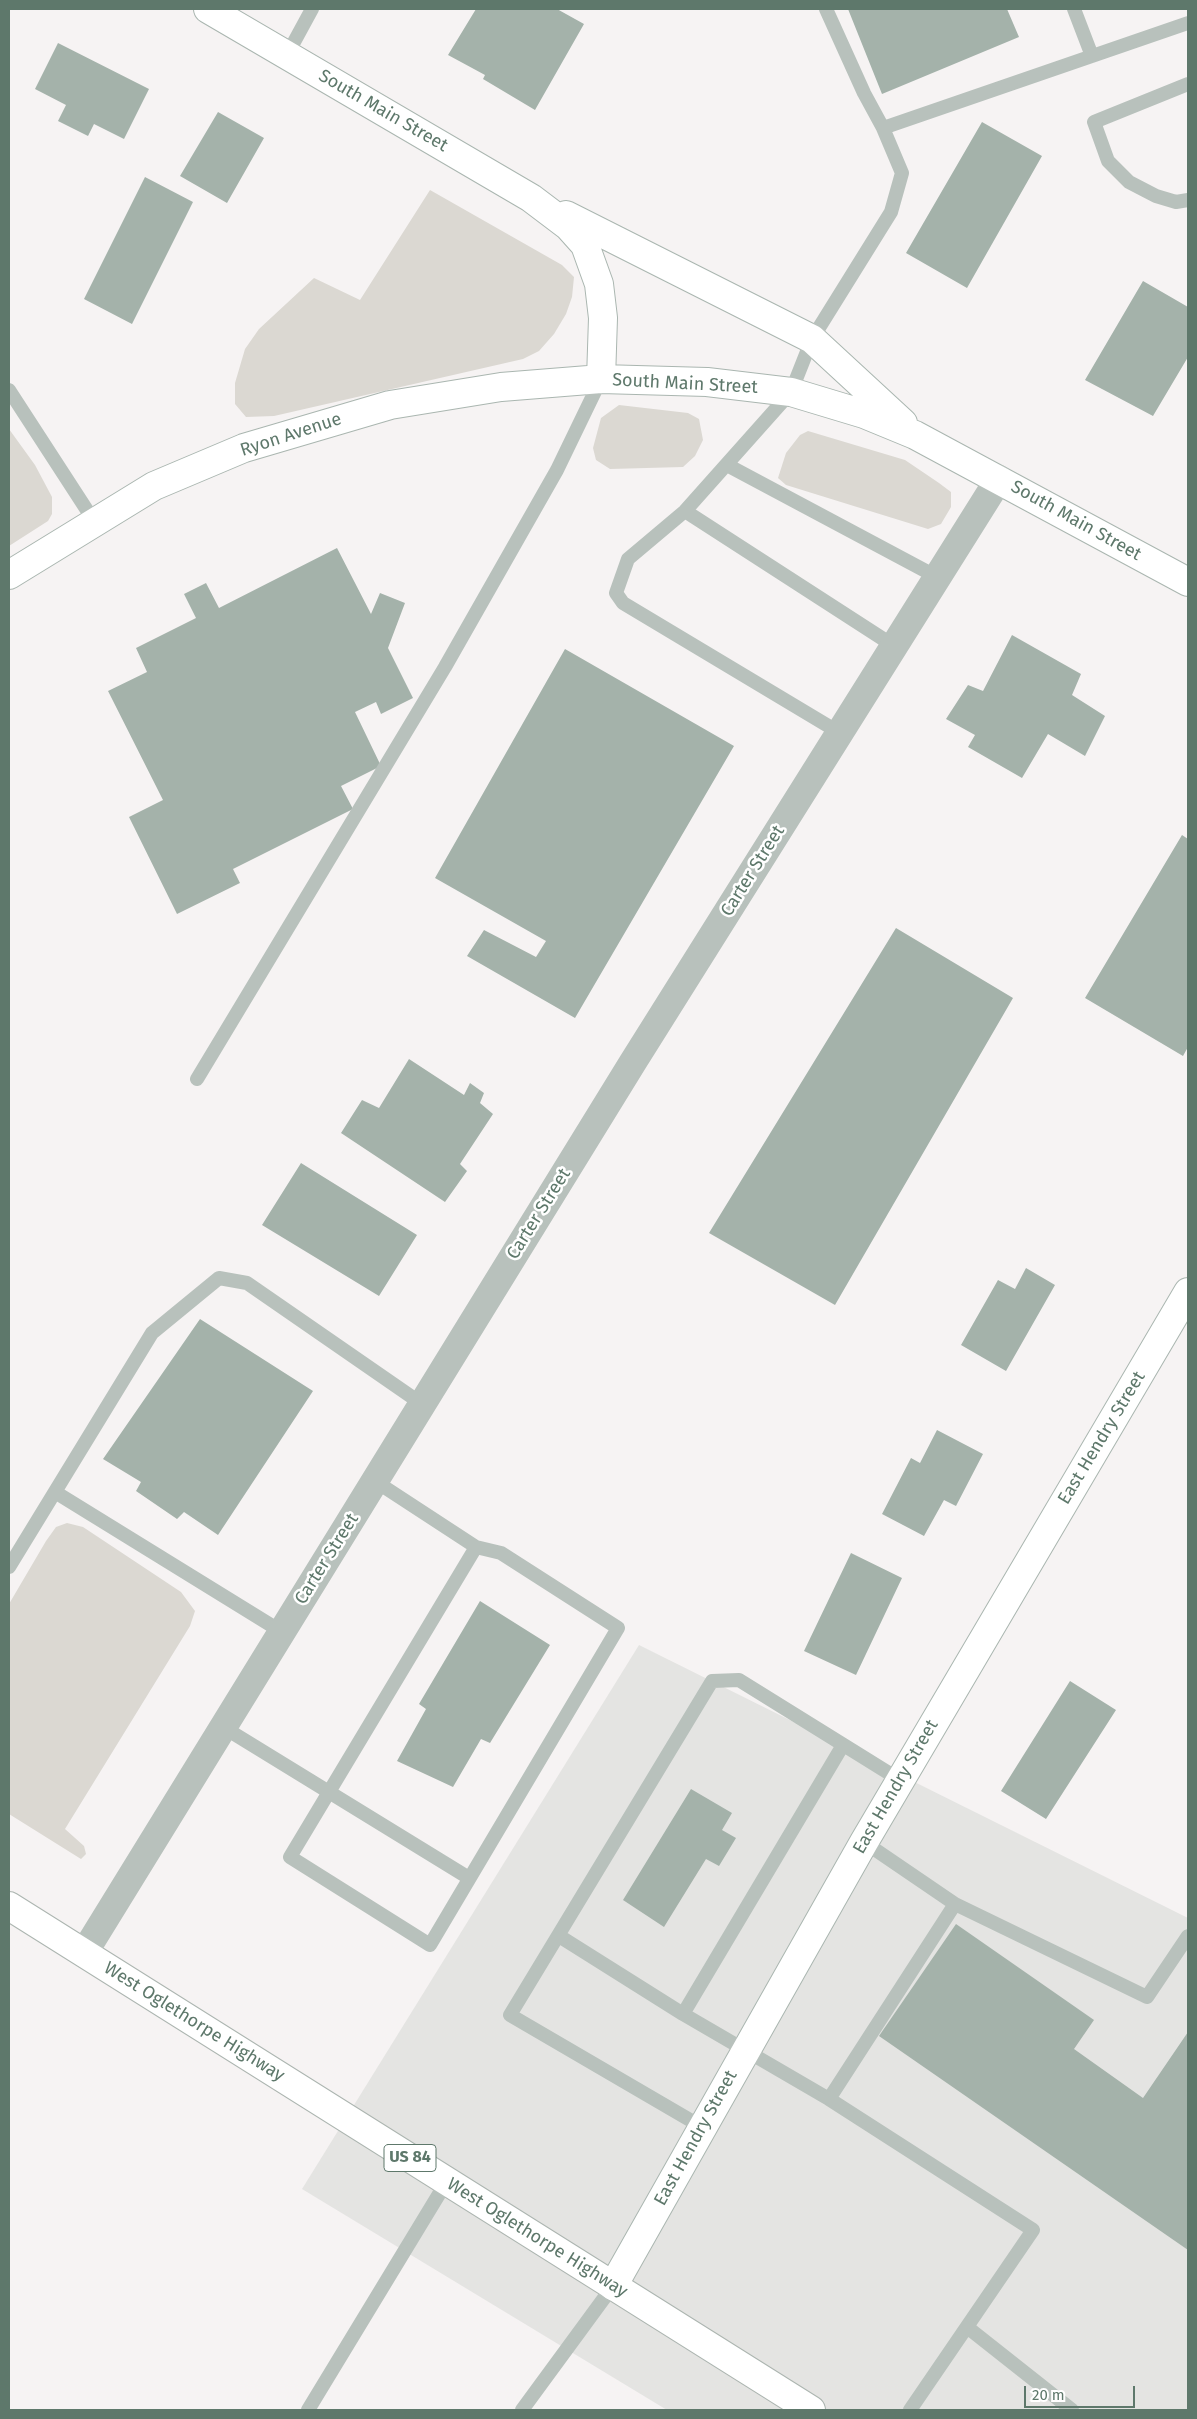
<!DOCTYPE html>
<html>
<head>
<meta charset="utf-8">
<style>
  body { margin:0 }
  #map { position:relative; width:1197px; height:2419px; overflow:hidden; background:#f6f3f3; font-family:"Fira Sans",sans-serif }
  canvas { display:block }
  .frame { position:absolute; inset:0; border:10px solid #5e786b; pointer-events:none }
  .scale { position:absolute; left:1024px; top:2386px; width:111px; height:22px; box-sizing:border-box; border:2px solid #5e786b; border-top:0; padding-left:6px; font-size:15px; line-height:18px; white-space:nowrap; color:#5e786b; -webkit-text-stroke:4px #fff; paint-order:stroke }
</style>
</head>
<body>
<div id="map">
<canvas width="1197" height="2419"></canvas>
<div class="frame"></div>
<div class="scale">20 m</div>
</div>
<script>
const ctx = document.querySelector('canvas').getContext('2d');
ctx.lineJoin = 'round';
function fillPath(path, color) {
  ctx.fillStyle = color;
  ctx.fill(path, 'evenodd');
}
function toPath(rows) {
  const path = new Path2D();
  for (const r of rows) {
    path.moveTo(r[0], r[1]);
    for (let i = 2; i < r.length; i += 2) path.lineTo(r[i], r[i + 1]);
  }
  return path;
}
function trace(path, color, width, dash) {
  ctx.strokeStyle = color;
  ctx.lineWidth = width;
  ctx.lineCap = dash ? 'butt' : 'round';
  ctx.setLineDash(dash || []);
  ctx.stroke(path);
}
function label(font, color, halo, rows, align = 'center') {
  ctx.font = font + ' "Fira Sans",sans-serif';
  ctx.lineWidth = 5;
  ctx.setLineDash([]);
  ctx.textBaseline = 'middle';
  ctx.strokeStyle = halo;
  ctx.fillStyle = color;
  for (const [text, x, y, turn = 0] of rows) {
    ctx.save();
    ctx.translate(x, y);
    ctx.rotate((+turn || 0) * Math.PI / 180);
    ctx.textAlign = isNaN(turn) ? turn : align;
    if (halo) ctx.strokeText(text, 0, 0);
    ctx.fillText(text, 0, 0);
    ctx.restore();
  }
}
const built = toPath([
  [639,1645,1188,1918,1188,2410,667,2410,302,2189]
]);
const green = toPath([
  [430,190,562,265,574,277,572,297,566,314,554,334,539,351,523,359,274,416,246,417,235,404,235,383,245,349,259,329,314,278,360,300],
  [619,405,688,413,699,419,703,440,695,456,683,467,610,469,596,460,593,448,601,418],
  [9,429,35,465,52,497,52,514,48,521,9,546],
  [808,431,905,460,939,483,951,492,951,507,941,524,928,529,786,485,778,478,786,453,800,435],
  [67,1523,83,1527,181,1592,195,1611,190,1626,65,1829,84,1846,86,1854,81,1859,9,1814,9,1604,46,1541,56,1527]
]);
const building = toPath([
  [476,9,557,9,584,24,535,110,483,79,485,75,448,55],
  [848,9,1007,9,1019,37,882,94],
  [58,43,149,89,124,139,94,124,88,136,58,121,66,105,35,89],
  [218,112,264,138,227,203,180,176],
  [982,122,1042,156,967,288,906,253],
  [145,177,193,202,132,324,84,299],
  [1143,281,1188,307,1188,357,1153,416,1085,380],
  [337,548,371,614,380,593,405,603,388,648,413,698,381,714,376,702,355,712,381,766,341,786,353,809,233,869,240,883,177,914,129,817,163,800,108,691,147,672,136,648,196,618,184,594,206,583,219,608],
  [1012,635,1081,674,1072,695,1105,716,1085,756,1048,734,1022,778,968,747,975,735,946,719,968,685,983,691],
  [565,649,734,746,575,1018,467,956,484,930,536,957,546,941,435,878],
  [1182,835,1188,839,1188,1047,1183,1056,1085,998],
  [896,928,1013,998,835,1305,709,1233],
  [409,1059,464,1095,470,1083,484,1093,480,1103,493,1114,460,1164,467,1171,445,1202,341,1133,362,1100,379,1108],
  [301,1163,417,1235,379,1296,262,1225],
  [1026,1268,1055,1285,1006,1371,961,1345,998,1280,1015,1289],
  [200,1319,313,1391,218,1535,184,1512,177,1519,136,1491,141,1482,103,1459],
  [937,1430,983,1454,956,1506,944,1500,924,1536,882,1514,911,1458,920,1463],
  [851,1553,902,1578,856,1675,804,1651],
  [480,1601,550,1645,490,1743,481,1739,453,1787,397,1761,426,1709,419,1704],
  [1070,1681,1116,1710,1046,1819,1001,1791],
  [691,1789,732,1813,722,1830,736,1838,719,1866,706,1859,664,1927,623,1900],
  [956,1924,1094,2020,1074,2049,1143,2098,1188,2032,1188,2250,879,2036]
]);
const lane = toPath([
  [826,9,864,93,883,128,902,173,891,212,812,339,791,392,685,511,628,559,616,593,623,603,840,733],
  [1074,9,1092,56],
  [287,55,312,9],
  [1188,84,1094,122,1108,161,1129,182,1156,196,1176,202,1188,200],
  [883,128,1188,23],
  [9,390,94,521],
  [727,465,937,577],
  [685,511,894,646],
  [197,1079,445,667,557,470,601,379],
  [375,1481,476,1547,501,1553,618,1628,430,1945,290,1857,476,1547],
  [55,1492,282,1632],
  [9,1567,152,1333,219,1278,247,1283,422,1404],
  [223,1727,469,1878],
  [955,1904,1147,1997,1188,1936],
  [559,1936,683,2014,829,2099,1033,2230,910,2410],
  [683,2014,843,1745],
  [829,2099,955,1904,864,1842],
  [702,2127,510,2015,712,1681,739,1680,900,1780],
  [967,2327,1072,2410],
  [308,2410,447,2181],
  [522,2410,613,2286]
]);
const street = toPath([
  [84,1953,633,1062,999,479]
]);
const secondary = toPath([
  [208,9,531,198,568,226,585,245,599,284,603,318,601,379],
  [566,215,812,339,903,423],
  [9,575,154,486,244,448,390,405,501,387,601,379,707,382,791,392,864,414,915,435,1188,582],
  [613,2286,864,1842,1188,1292]
]);
const highway = toPath([
  [9,1906,811,2410]
]);
const shields = [
  [410,2158,52]
];
const shieldNames = [
  ["US 84",410,2158]
];
const streetNames = [
  ["South Main Street",383,111,30],
  ["South Main Street",685,384,3],
  ["Ryon Avenue",291,435,-18],
  ["South Main Street",1076,521,29],
  ["Carter Street",753,871,-58],
  ["Carter Street",539,1214,-58],
  ["East Hendry Street",1102,1438,-59],
  ["Carter Street",327,1559,-58],
  ["East Hendry Street",896,1787,-60],
  ["West Oglethorpe Highway",194,2022,32],
  ["East Hendry Street",696,2138,-61],
  ["West Oglethorpe Highway",537,2238,32]
];
fillPath(built, '#e4e4e2');
fillPath(green, '#dbd8d2');
fillPath(building, '#a4b2aa');
trace(secondary, '#aab6b0', 30);
trace(highway, '#acb5b0', 30);
trace(lane, '#b8c1bc', 14);
trace(street, '#b8c1bc', 28);
trace(secondary, '#fff', 28);
trace(highway, '#fff', 28);
for (const [x, y, w] of shields) {
  const box = new Path2D();
  box.roundRect(x - w / 2, y - 13.5, w, 27, 4);
  ctx.fillStyle = '#fff';
  ctx.fill(box);
  trace(box, '#5e786b', 1);
}
label('bold 16px', '#5e786b', null, shieldNames);
label('18px', '#5e786b', '#fff', streetNames);
</script>
</body>
</html>
